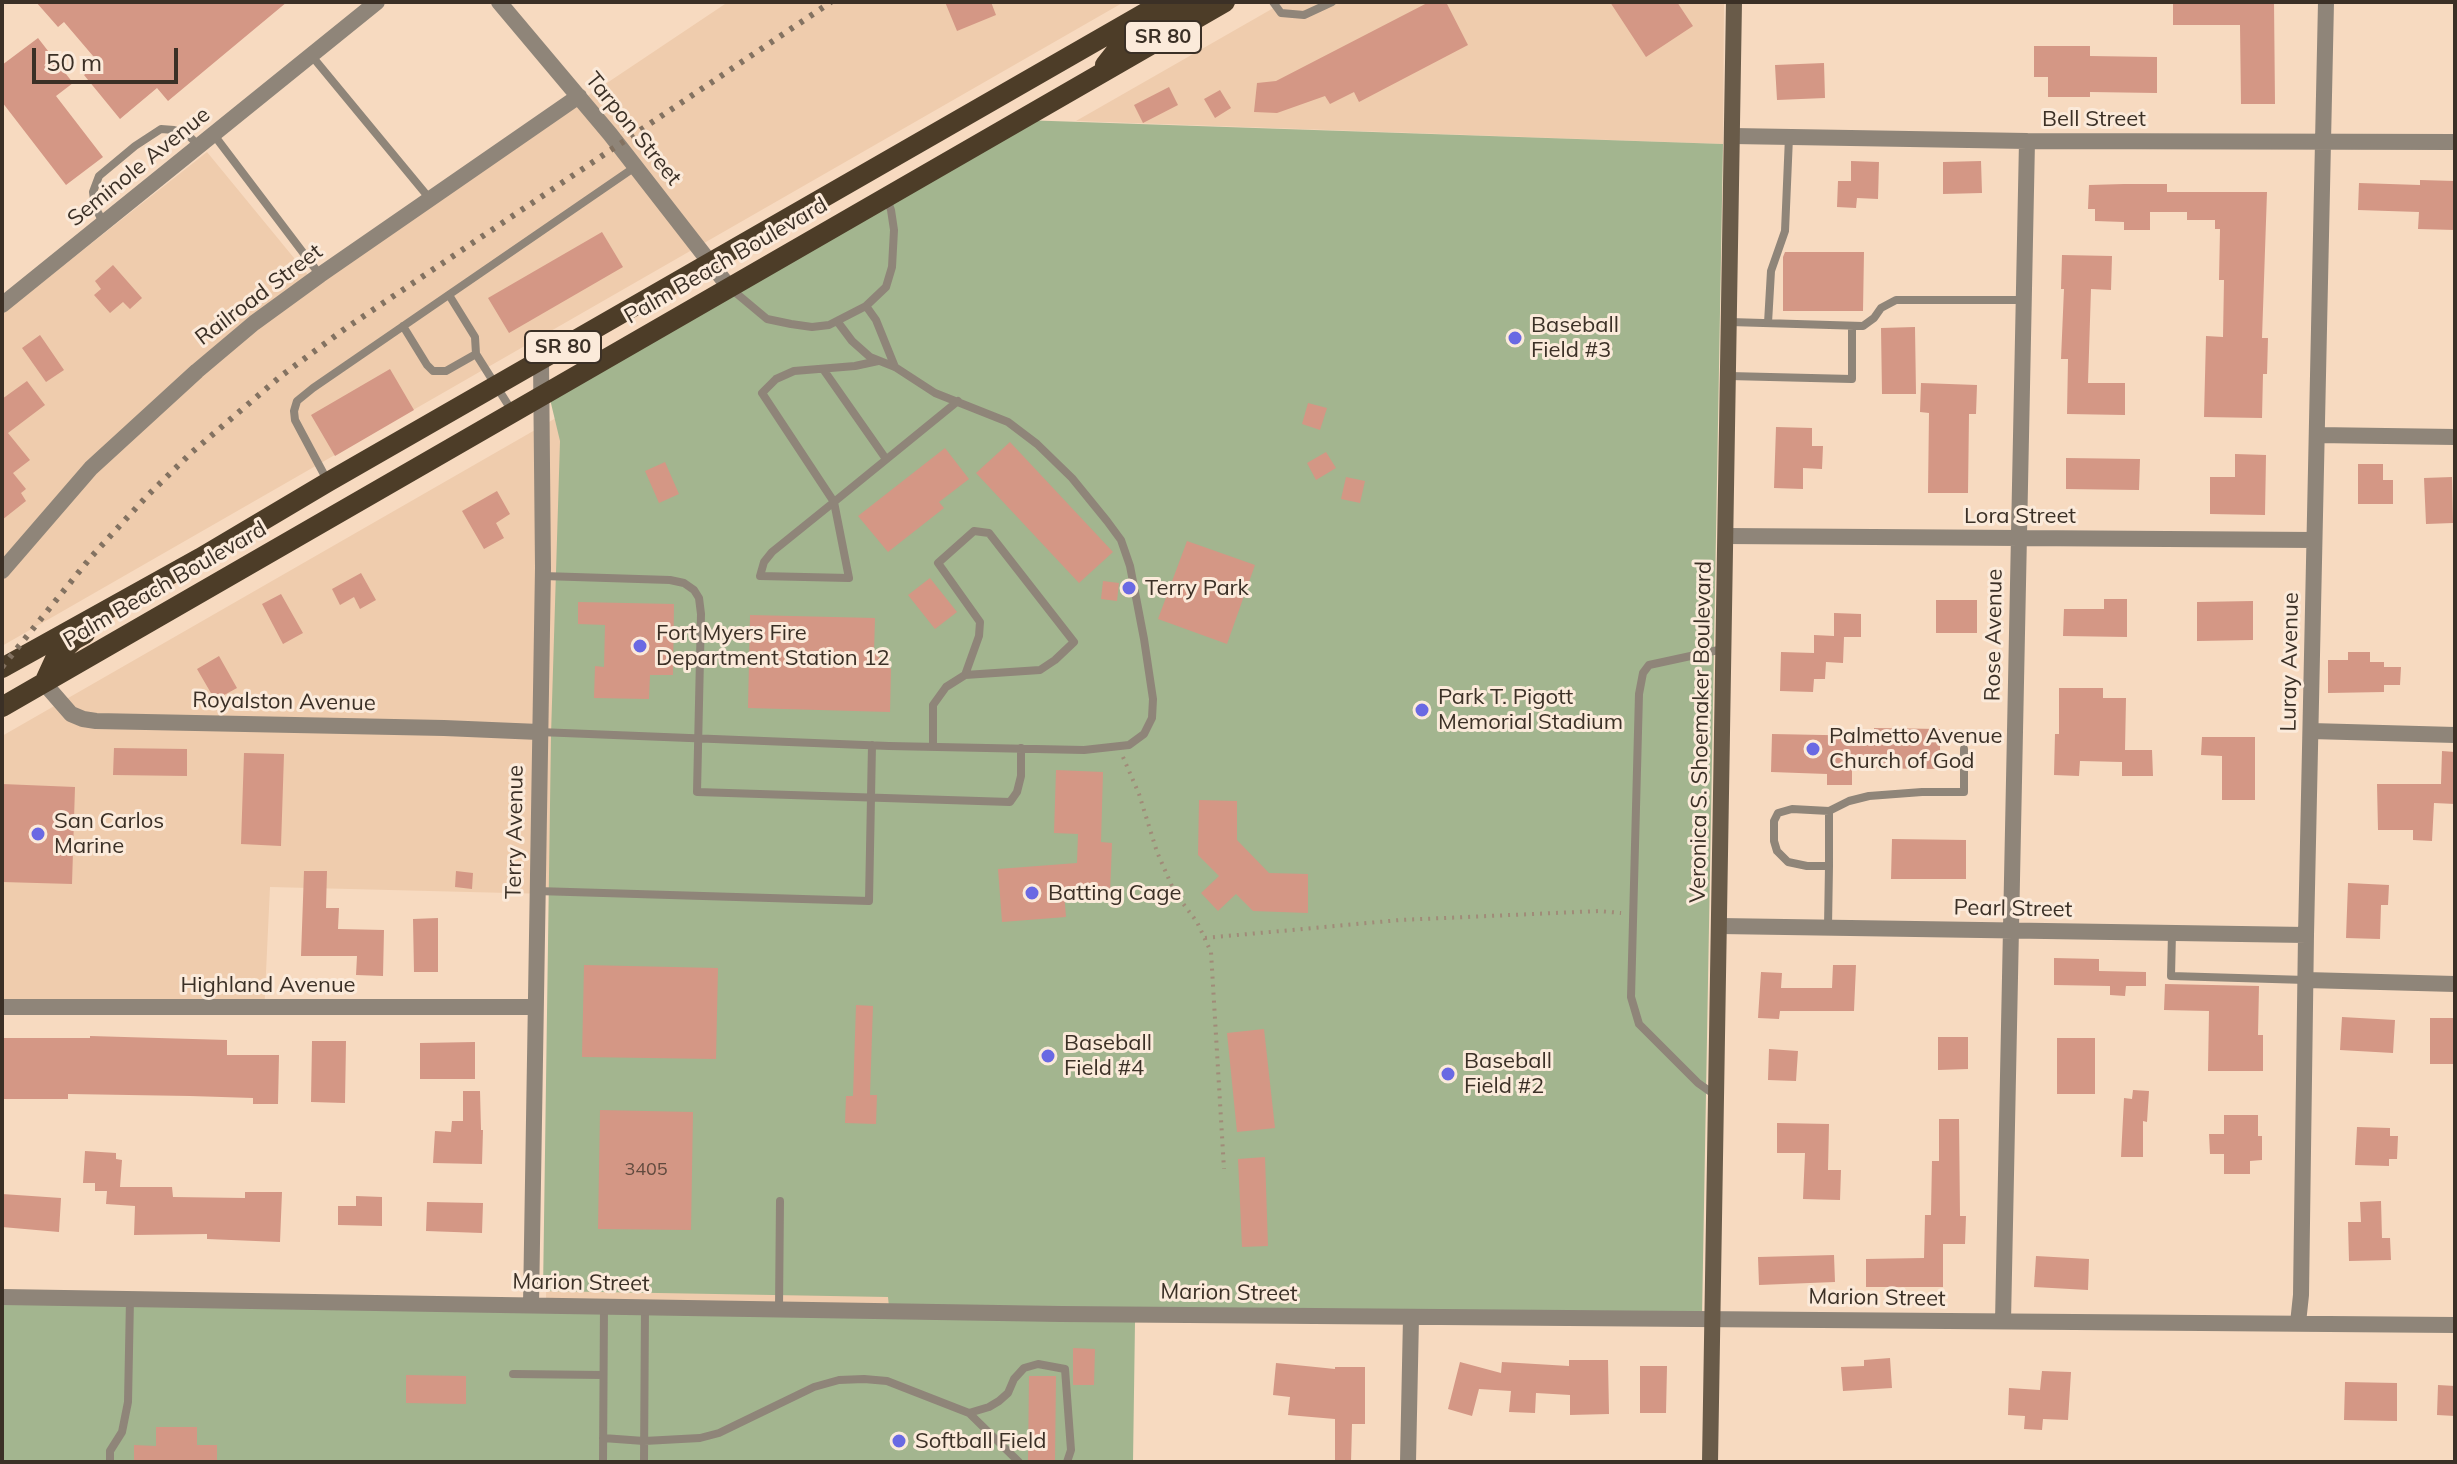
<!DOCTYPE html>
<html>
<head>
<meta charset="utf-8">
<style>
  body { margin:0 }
  #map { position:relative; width:2457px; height:1464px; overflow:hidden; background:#f7dac0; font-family:Mulish,sans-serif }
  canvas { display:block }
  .frame { position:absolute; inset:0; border:4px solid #3b3026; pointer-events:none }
  .scale { position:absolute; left:32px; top:48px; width:146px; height:36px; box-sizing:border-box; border:4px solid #3b3026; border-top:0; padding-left:10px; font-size:24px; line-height:28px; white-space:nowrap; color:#3b3026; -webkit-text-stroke:6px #fbeada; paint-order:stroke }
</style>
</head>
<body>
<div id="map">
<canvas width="2457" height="1464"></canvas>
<div class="frame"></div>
<div class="scale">50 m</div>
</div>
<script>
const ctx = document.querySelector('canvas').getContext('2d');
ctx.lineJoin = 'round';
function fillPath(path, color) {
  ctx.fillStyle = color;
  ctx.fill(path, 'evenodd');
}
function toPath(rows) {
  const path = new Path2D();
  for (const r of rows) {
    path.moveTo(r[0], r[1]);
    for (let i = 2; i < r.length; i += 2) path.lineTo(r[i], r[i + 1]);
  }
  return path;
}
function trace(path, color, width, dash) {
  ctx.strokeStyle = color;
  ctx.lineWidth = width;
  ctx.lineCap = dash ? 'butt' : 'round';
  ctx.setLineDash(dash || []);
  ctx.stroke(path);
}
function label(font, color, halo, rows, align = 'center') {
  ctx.font = font + ' Mulish,sans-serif';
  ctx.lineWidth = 6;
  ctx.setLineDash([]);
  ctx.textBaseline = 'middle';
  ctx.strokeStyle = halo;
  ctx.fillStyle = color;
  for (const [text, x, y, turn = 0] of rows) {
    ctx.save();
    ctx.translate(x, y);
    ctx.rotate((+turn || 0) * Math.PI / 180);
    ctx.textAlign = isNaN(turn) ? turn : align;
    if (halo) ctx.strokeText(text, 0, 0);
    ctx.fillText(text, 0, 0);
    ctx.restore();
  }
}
const built = toPath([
  [728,2,1124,2,2,646,2,314,207,152,317,286,586,97],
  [1284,2,1724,2,1723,144,1076,121],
  [643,368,902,840,889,1308,546,1302,549,894,270,887,264,1015,2,1008,2,736]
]);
const green = toPath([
  [1022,120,1723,144,1702,1317,889,1307,888,1297,543,1291,551,735,560,441,549,395],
  [2,1302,1135,1322,1133,1462,2,1462]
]);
const building = toPath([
  [36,2,287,2,168,101,157,88,120,119,84,75,99,63,64,22,58,27],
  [945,2,991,2,996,15,957,31],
  [1429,2,1446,2,1468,45,1359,102,1354,92,1330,104,1325,96,1277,113,1254,112,1257,83,1276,81],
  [1610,2,1677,2,1693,26,1646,57],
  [2173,2,2274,2,2275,104,2241,104,2240,25,2173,25],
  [38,38,73,83,56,96,103,157,66,185,2,102,2,65],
  [2034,46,2090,46,2090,56,2157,57,2157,93,2090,92,2090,97,2048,97,2048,77,2034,77],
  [1824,63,1825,98,1777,100,1775,65],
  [1169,87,1178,105,1143,123,1134,105],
  [1220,90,1231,108,1215,118,1204,99],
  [1851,161,1879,162,1878,199,1857,198,1856,208,1837,207,1838,181,1851,181],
  [1981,161,1982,193,1943,194,1943,162],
  [2420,180,2455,181,2455,230,2418,229,2419,212,2358,210,2359,183,2420,185],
  [2124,184,2167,184,2167,192,2267,192,2262,338,2268,338,2267,374,2263,374,2262,418,2204,417,2206,336,2223,337,2224,280,2219,280,2220,229,2215,229,2215,220,2187,220,2187,212,2150,212,2150,230,2124,230,2124,222,2095,221,2095,209,2088,209,2089,185],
  [602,232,623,267,509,333,488,298],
  [1785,252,1864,252,1863,311,1783,311,1783,257],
  [2062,255,2112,256,2111,290,2091,289,2088,383,2125,383,2125,415,2067,414,2068,359,2061,359,2064,289,2061,289],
  [113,265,142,298,130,309,123,302,110,313,94,295,101,289,95,281],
  [1915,327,1916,394,1882,394,1881,328],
  [40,335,64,370,46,382,22,348],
  [390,369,414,410,335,456,311,415],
  [27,381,45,405,8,433,30,460,13,473,26,489,21,493,26,501,2,520,2,399],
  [1921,383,1977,385,1976,414,1969,414,1968,493,1928,493,1929,413,1920,412],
  [1308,403,1327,408,1320,430,1302,424],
  [1776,427,1812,428,1812,446,1823,446,1822,469,1803,468,1803,489,1774,488],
  [1010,442,1113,552,1079,583,976,473],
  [945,448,969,479,939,502,944,508,888,552,858,516],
  [1326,452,1336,468,1316,480,1307,463],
  [2235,454,2266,455,2265,515,2210,514,2210,477,2235,477],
  [2066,458,2140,459,2139,490,2066,489],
  [665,462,679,494,659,503,645,471],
  [2358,464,2383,464,2383,480,2393,480,2393,504,2358,504],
  [1346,477,1365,481,1360,503,1341,499],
  [2452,477,2453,523,2426,524,2424,478],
  [497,491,510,514,496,523,504,538,484,549,462,511],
  [1187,541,1255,565,1227,644,1158,619],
  [361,573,376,600,360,609,354,597,340,605,332,589],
  [930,578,957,612,935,629,908,595],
  [1103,581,1119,583,1117,601,1101,599],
  [281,594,303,633,283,644,262,604],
  [2104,599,2127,599,2127,637,2063,636,2064,609,2104,609],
  [1936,600,1977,600,1977,633,1936,633],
  [2253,601,2253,640,2197,641,2197,602],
  [578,602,674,604,673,675,650,675,649,699,594,698,595,666,604,667,605,625,578,624],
  [1834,613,1861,614,1861,637,1844,637,1843,663,1826,662,1825,679,1814,679,1813,692,1780,691,1781,652,1814,653,1814,635,1834,636],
  [750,615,875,618,874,652,891,669,890,712,748,708],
  [2348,652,2370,652,2370,662,2384,662,2384,667,2401,667,2400,685,2384,685,2384,692,2328,693,2328,660,2348,660],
  [219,656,237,688,215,700,197,669],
  [2059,688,2103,688,2103,698,2126,698,2125,750,2152,750,2153,776,2122,776,2122,762,2080,761,2079,776,2054,775,2055,734,2059,734],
  [1874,728,1940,729,1940,769,1852,768,1852,785,1827,785,1827,774,1771,772,1772,734,1874,736],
  [2202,737,2255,737,2255,800,2222,800,2222,756,2201,755],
  [114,748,187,749,187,776,113,775],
  [2442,751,2455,752,2455,804,2434,803,2432,841,2413,840,2413,830,2378,830,2377,784,2441,784],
  [244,753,284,754,281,846,241,844],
  [1056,770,1103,772,1101,842,1112,843,1110,894,1064,892,1066,917,1002,922,998,869,1077,863,1078,834,1054,833],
  [2,784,75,787,72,884,2,882],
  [1199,800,1237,801,1237,840,1269,873,1308,874,1308,913,1253,911,1236,894,1218,911,1201,893,1219,876,1198,855],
  [1892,839,1966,840,1966,879,1891,879],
  [304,871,327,871,326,908,339,908,338,929,384,930,383,976,356,975,357,956,301,956],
  [456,871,473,873,472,889,455,887],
  [2348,883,2389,885,2388,905,2381,905,2380,939,2346,938],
  [438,918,438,972,414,972,413,919],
  [2054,958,2099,959,2099,971,2146,972,2146,986,2126,986,2125,996,2110,995,2110,986,2054,985],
  [584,965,718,968,716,1059,582,1057],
  [1833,965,1856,965,1854,1011,1780,1011,1779,1019,1758,1018,1761,972,1782,973,1781,988,1832,988],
  [2165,984,2259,986,2258,1035,2263,1035,2263,1071,2208,1071,2209,1011,2164,1010],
  [856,1005,873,1006,870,1095,877,1095,876,1124,845,1123,846,1096,853,1096],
  [2342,1017,2395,1020,2393,1053,2340,1050],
  [2430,1018,2455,1018,2455,1064,2430,1064],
  [1264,1029,1275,1128,1237,1132,1227,1033],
  [90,1036,227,1040,227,1055,279,1055,278,1104,253,1104,253,1098,190,1096,68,1094,68,1099,2,1099,2,1038,90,1038],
  [1938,1037,1968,1037,1968,1069,1938,1070],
  [2057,1038,2095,1038,2095,1094,2057,1094],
  [312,1041,346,1041,345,1103,311,1102],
  [475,1042,475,1079,420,1079,420,1043],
  [1769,1049,1798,1051,1796,1081,1768,1080],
  [2133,1090,2149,1091,2147,1122,2143,1121,2143,1157,2121,1157,2124,1098,2132,1099],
  [463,1091,480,1091,481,1130,483,1130,482,1164,433,1163,435,1131,451,1132,452,1121,463,1121],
  [600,1110,693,1112,691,1230,598,1229],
  [2224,1115,2258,1115,2258,1136,2262,1136,2262,1160,2250,1161,2250,1174,2224,1174,2224,1154,2210,1154,2209,1134,2224,1134],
  [1939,1119,1959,1119,1960,1216,1966,1216,1965,1244,1943,1244,1943,1287,1866,1287,1866,1259,1924,1258,1925,1215,1931,1215,1932,1161,1939,1161],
  [1777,1123,1829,1124,1828,1170,1841,1170,1840,1200,1803,1199,1805,1153,1777,1153],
  [2357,1127,2390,1128,2390,1136,2398,1136,2397,1159,2389,1159,2389,1166,2355,1165],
  [85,1151,116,1153,116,1159,122,1160,120,1187,172,1187,173,1197,245,1198,245,1192,282,1192,280,1242,207,1239,207,1234,134,1235,135,1206,106,1204,107,1191,95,1191,95,1183,83,1183],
  [1265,1157,1268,1246,1242,1247,1238,1159],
  [2,1194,61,1198,59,1232,2,1227],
  [356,1196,382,1197,382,1226,338,1225,338,1206,356,1206],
  [2381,1201,2382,1238,2390,1238,2391,1260,2349,1261,2348,1222,2361,1222,2360,1202],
  [427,1202,483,1203,482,1233,426,1231],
  [1834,1255,1835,1282,1759,1285,1758,1257],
  [2036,1256,2089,1259,2088,1290,2034,1287],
  [1073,1348,1095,1349,1094,1385,1073,1385],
  [1890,1358,1892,1388,1843,1391,1841,1367,1864,1366,1864,1360],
  [1569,1360,1608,1360,1609,1414,1570,1415,1570,1395,1536,1393,1535,1413,1509,1412,1511,1391,1479,1389,1472,1416,1448,1409,1460,1362,1501,1373,1502,1362,1569,1366],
  [1276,1363,1335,1369,1335,1367,1365,1367,1365,1424,1352,1424,1351,1462,1335,1462,1335,1419,1288,1415,1290,1397,1273,1395],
  [1640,1366,1667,1366,1666,1413,1640,1413],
  [2042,1371,2071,1372,2068,1420,2043,1419,2042,1430,2024,1429,2025,1416,2008,1415,2009,1388,2040,1390],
  [406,1375,466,1376,466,1404,406,1403],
  [1029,1376,1056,1376,1055,1461,1028,1461],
  [2345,1382,2397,1383,2397,1421,2344,1420],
  [2438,1385,2455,1386,2455,1416,2437,1415],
  [156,1427,197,1427,197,1445,217,1445,217,1462,134,1462,134,1445,156,1446]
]);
const path = toPath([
  [1123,757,1139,794,1157,852,1175,893,1197,922,1211,952,1224,1169],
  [1205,938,1400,920,1599,911,1621,913]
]);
const lane = toPath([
  [1273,2,1281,13,1304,15,1332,2],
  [311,55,430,199],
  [214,135,320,275],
  [103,222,95,207,93,192,99,176,135,146,161,129,174,130,188,135,199,146],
  [730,288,767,319,791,324,812,327,829,325,866,306,886,287,892,267,894,230,891,210,887,199],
  [866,306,876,320,895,367],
  [1730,322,1863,326,1874,318,1881,308,1896,300,2023,300],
  [1768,323,1771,271,1785,231,1789,137],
  [403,326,427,365,433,371,446,371,476,354,475,337,449,295],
  [476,354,512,411],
  [878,361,855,366,794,371,776,379,762,393,834,502,849,578,760,576,764,562,772,552,834,502,958,401],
  [823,369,886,459],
  [1729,376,1852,379,1852,326],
  [327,480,295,420,294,411,297,401,313,388,635,167],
  [543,576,670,580,684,583,694,590,699,598,701,614,697,792,1010,802,1017,792,1021,776,1021,748],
  [539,732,889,746,1084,750,1129,745,1144,734,1152,718,1153,699,1144,639,1130,566,1121,540,1107,521,1072,478,1037,444,1008,422,935,393,895,367,870,357,852,341,837,321],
  [933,747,933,705,946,687,965,675,1040,670,1055,660,1074,642,989,533,974,531,938,563,980,622,979,636,965,675],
  [1829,811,1849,801,1869,796,1922,792,1964,792,1964,749],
  [537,891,869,901,872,745],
  [1828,927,1829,866,1829,811,1792,809,1778,813,1774,821,1774,841,1777,851,1788,862,1807,866,1829,866],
  [2172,933,2171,976,2306,980],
  [1715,1095,1698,1083,1639,1024,1631,997,1639,694,1643,673,1649,665,1723,649],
  [779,1308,780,1201],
  [513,1374,603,1375],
  [969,1413,989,1407,999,1401,1008,1393,1014,1379,1024,1368,1038,1364,1065,1369,1071,1450,1067,1462],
  [603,1438,644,1441,700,1438,719,1433,814,1387,839,1380,864,1379,887,1381,969,1413,1019,1462],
  [110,1462,110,1451,122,1432,128,1402,130,1299],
  [603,1462,604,1306],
  [644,1462,645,1307]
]);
const street = toPath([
  [499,2,610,134,729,287],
  [1733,136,2027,141,2455,142],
  [2,305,377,2],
  [2317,435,2455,437],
  [1726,536,2314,540],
  [2,571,91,468,197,371,254,323,320,275,579,96],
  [44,683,71,714,83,719,96,721,444,728,539,732],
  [2311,731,2455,735],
  [1720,926,2306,935],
  [2306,980,2455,984],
  [2,1007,535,1007],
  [2,1297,1061,1314,2455,1325],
  [531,1304,543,568,541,360],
  [2003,1321,2027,141],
  [2298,1323,2301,1295,2306,935,2326,2],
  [1408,1462,1411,1317]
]);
const secondary = toPath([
  [1710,1462,1734,2]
]);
const primary = toPath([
  [1105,65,1124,41,1192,2],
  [2,668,200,558,328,482,1164,2],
  [44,683,55,659,74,640,85,634],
  [2,707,1225,2]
]);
const rail = toPath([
  [2,667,91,557,147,496,191,453,281,376,346,328,831,2]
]);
const markers = [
  [1515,338,8,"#6a69e3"],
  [1129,588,8,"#6a69e3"],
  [640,646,8,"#6a69e3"],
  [1422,710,8,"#6a69e3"],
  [1813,749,8,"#6a69e3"],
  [38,834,8,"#6a69e3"],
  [1032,893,8,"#6a69e3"],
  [1048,1056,8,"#6a69e3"],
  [1448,1074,8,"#6a69e3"],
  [899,1441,8,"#6a69e3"]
];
const numberNames = [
  ["3405",646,1170]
];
const shields = [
  [1163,37,76],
  [563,347,76]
];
const shieldNames = [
  ["SR 80",1163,37],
  ["SR 80",563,347]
];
const streetNames = [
  ["Bell Street",2094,119],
  ["Tarpon Street",633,129,51],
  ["Seminole Avenue",139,167,-39],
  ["Palm Beach Boulevard",726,261,-30],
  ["Railroad Street",259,295,-37],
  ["Lora Street",2020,516],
  ["Palm Beach Boulevard",165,585,-30],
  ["Rose Avenue",1994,635,-89],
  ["Luray Avenue",2290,662,-89],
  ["Royalston Avenue",284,702,1],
  ["Veronica S. Shoemaker Boulevard",1701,732,-89],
  ["Terry Avenue",515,832,-89],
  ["Pearl Street",2013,909,1],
  ["Highland Avenue",268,985],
  ["Marion Street",581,1283,1],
  ["Marion Street",1229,1293,1],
  ["Marion Street",1877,1298,1]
];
const poiNames = [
  ["Baseball",1531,325],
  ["Field #3",1531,350],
  ["Terry Park",1145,588],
  ["Fort Myers Fire",656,633],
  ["Department Station 12",656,658],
  ["Park T. Pigott",1438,697],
  ["Memorial Stadium",1438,722],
  ["Palmetto Avenue",1829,736],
  ["Church of God",1829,761],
  ["San Carlos",54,821],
  ["Marine",54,846],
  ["Batting Cage",1048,893],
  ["Baseball",1064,1043],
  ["Field #4",1064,1068],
  ["Baseball",1464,1061],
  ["Field #2",1464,1086],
  ["Softball Field",915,1441]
];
fillPath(built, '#efccad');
fillPath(green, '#a3b58f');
fillPath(building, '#d49785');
trace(path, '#a08b78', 4, [2, 6]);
trace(lane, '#8f8579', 8);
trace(street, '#8f8579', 16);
trace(secondary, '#695b49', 16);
trace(primary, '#4d3d28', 20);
trace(rail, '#837261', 6, [4, 8]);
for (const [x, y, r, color] of markers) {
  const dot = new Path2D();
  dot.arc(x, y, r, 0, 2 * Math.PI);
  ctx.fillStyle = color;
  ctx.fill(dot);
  trace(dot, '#fbeada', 3);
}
label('18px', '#614a3e', null, numberNames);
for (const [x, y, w] of shields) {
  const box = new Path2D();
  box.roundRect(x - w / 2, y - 16, w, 32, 6);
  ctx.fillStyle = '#fbeada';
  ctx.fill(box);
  trace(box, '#3b3026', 2);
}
label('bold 20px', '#3b3026', null, shieldNames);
label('22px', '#3b3026', '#fbeada', streetNames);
label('22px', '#3b3026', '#fbeada', poiNames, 'left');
</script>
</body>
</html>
